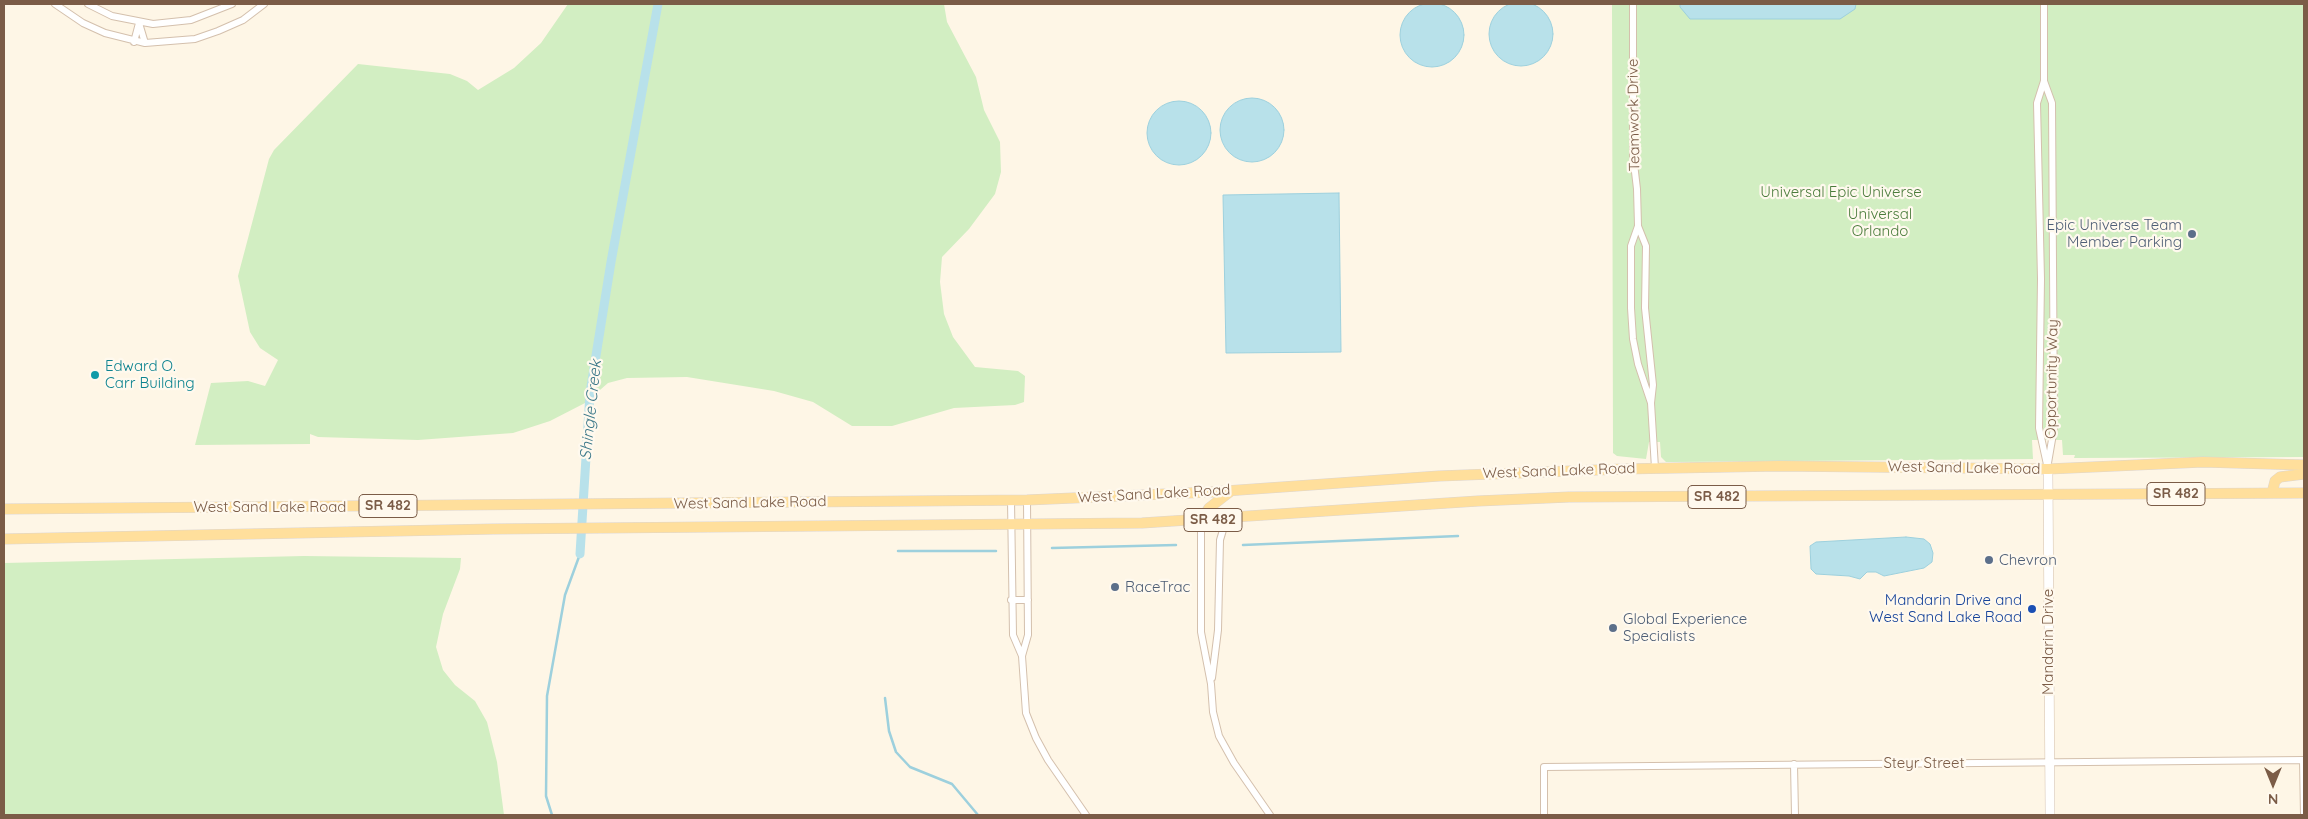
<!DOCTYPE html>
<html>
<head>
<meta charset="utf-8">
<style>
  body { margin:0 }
  #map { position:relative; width:2308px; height:819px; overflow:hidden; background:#fef6e6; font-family:Quicksand,sans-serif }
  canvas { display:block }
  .frame { position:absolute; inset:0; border:5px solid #7b5c47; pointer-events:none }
  .north { position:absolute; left:2248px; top:759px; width:50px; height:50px; -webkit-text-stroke:4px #fff9ee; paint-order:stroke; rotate:180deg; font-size:14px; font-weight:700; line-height:20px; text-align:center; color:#7b5c47 }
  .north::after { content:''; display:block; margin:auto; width:18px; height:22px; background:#7b5c47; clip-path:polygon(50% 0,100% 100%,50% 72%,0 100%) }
</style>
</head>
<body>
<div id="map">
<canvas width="2308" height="819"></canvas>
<div class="frame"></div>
<div class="north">N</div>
</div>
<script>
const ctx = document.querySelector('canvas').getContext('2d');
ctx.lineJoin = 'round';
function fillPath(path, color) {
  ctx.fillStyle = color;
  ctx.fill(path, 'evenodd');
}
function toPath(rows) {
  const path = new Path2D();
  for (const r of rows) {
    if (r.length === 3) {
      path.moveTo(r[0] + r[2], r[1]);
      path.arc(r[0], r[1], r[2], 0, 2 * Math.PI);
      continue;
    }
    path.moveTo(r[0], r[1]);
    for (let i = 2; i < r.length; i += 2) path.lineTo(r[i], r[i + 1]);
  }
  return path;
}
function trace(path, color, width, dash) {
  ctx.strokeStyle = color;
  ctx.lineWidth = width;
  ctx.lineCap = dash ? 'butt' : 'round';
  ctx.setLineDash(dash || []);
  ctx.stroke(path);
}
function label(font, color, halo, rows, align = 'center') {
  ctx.font = font + ' Quicksand,sans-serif';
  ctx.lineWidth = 4.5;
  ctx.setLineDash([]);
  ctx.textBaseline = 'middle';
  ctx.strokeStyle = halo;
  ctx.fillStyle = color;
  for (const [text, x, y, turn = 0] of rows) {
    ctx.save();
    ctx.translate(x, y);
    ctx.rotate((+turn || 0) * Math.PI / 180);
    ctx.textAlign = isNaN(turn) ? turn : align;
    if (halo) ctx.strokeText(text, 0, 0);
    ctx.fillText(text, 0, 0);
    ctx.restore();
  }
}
const green = toPath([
  [568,4,944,4,947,22,976,77,984,110,1000,142,1001,172,995,194,969,229,942,257,940,282,944,314,953,337,975,367,1018,371,1025,376,1024,402,1015,405,954,408,892,426,852,426,813,402,774,391,687,377,627,378,608,383,585,403,550,421,513,433,418,440,318,437,310,434,310,444,195,445,211,383,248,381,265,386,278,360,260,348,250,332,238,276,269,159,274,150,358,64,450,74,467,81,478,90,514,68,541,43],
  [1612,4,2304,4,2304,457,2074,458,2075,455,2063,455,2062,440,2032,440,2033,459,1672,462,1666,462,1661,457,1660,442,1649,442,1646,459,1617,456,1613,453],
  [304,556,461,558,460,569,443,614,436,647,443,670,455,685,475,701,487,722,497,762,504,815,4,815,4,563]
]);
const water = toPath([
  [1521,34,32],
  [1432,35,32],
  [1680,4,1856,4,1855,9,1840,19,1690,19,1680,7,1680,4],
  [1252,130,32],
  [1179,133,32],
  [1339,193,1341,352,1226,353,1223,195,1339,193],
  [1906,537,1924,539,1930,544,1933,553,1932,562,1924,568,1884,576,1876,572,1867,572,1860,579,1849,576,1816,574,1811,569,1810,546,1816,542,1906,537]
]);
const stream = toPath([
  [1243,545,1458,536],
  [1052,548,1176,545],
  [898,551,996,551],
  [885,698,889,731,896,752,910,767,952,784,978,815],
  [552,815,546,796,547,696,565,595,580,554]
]);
const canal = toPath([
  [580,554,590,393,611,262,658,4]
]);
const minor = toPath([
  [55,4,83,23,105,33,145,43,195,39,218,31,243,20,264,4],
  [88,4,112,16,153,24,191,20,232,4],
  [1633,4,1633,155,1637,189,1638,226,1631,246,1631,308,1633,339,1638,364,1651,403],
  [2044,4,2044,81,2037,103,2041,279,2039,428,2048,469],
  [139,23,145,43],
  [134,42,139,23],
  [2044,81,2052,103,2054,428,2048,463],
  [1638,226,1646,246,1645,308,1653,385,1651,403,1655,468],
  [1011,500,1013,635,1022,656,1026,713,1036,738,1048,760,1086,815],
  [1201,521,1201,632,1211,684,1213,712,1219,736,1234,763,1270,815],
  [1011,600,1028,600],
  [1022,656,1028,635,1027,500],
  [1212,678,1218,630,1220,540,1223,530,1234,519],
  [2303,760,2304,815],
  [1794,764,1795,815],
  [1544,815,1544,767,2304,760]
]);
const tertiary = toPath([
  [2048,469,2050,815]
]);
const primary = toPath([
  [2272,493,2275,481,2280,477,2304,474],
  [4,509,1027,500,1211,492,1439,476,1623,469,1779,466,2048,469,2203,462,2304,465],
  [1201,521,1209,508,1231,491],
  [4,539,493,529,1142,523,1478,501,1569,497,2304,493]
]);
const markers = [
  [2192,234,5,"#5c6f8a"],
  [95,375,5,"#0f9aa8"],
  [1989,560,5,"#5c6f8a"],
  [1115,587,5,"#5c6f8a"],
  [2032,609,5,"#1a4fb4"],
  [1613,628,5,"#5c6f8a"]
];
const shields = [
  [2176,494,58],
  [1717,497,58],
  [388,506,58],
  [1213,520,58]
];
const shieldNames = [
  ["SR 482",2176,494],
  ["SR 482",1717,497],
  ["SR 482",388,506],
  ["SR 482",1213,520]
];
const streetNames = [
  ["Teamwork Drive",1634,115,-91],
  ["Opportunity Way",2052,379,-89],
  ["West Sand Lake Road",1964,468,1],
  ["West Sand Lake Road",1559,471,-2],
  ["West Sand Lake Road",1154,494,-3],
  ["West Sand Lake Road",750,503,-1],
  ["West Sand Lake Road",270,507],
  ["Mandarin Drive",2048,642,-90],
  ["Steyr Street",1924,763]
];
const parkNames = [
  ["Universal Epic Universe",1841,192],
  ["Universal",1880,214],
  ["Orlando",1880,231]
];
const serviceNames = [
  ["Epic Universe Team",2182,225,"right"],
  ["Member Parking",2182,242,"right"],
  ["Chevron",1999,560],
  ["RaceTrac",1125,587],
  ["Global Experience",1623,619],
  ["Specialists",1623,636]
];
const cultureNames = [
  ["Edward O.",105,366],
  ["Carr Building",105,383]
];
const transitNames = [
  ["Mandarin Drive and",2022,600],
  ["West Sand Lake Road",2022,617]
];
const waterNames = [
  ["Shingle Creek",591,410,-84]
];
fillPath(green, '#d2eec2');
fillPath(water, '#b8e1ea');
trace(water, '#9dd0dd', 1);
trace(stream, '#9dd0dd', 2.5);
trace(canal, '#b8e1ea', 9);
trace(minor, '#d4c0ad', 8);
trace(tertiary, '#d4c0ad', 10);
trace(primary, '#ddd5cf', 11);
trace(minor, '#fff', 6);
trace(tertiary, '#fff', 9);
trace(primary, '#ffdf9c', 10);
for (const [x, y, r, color] of markers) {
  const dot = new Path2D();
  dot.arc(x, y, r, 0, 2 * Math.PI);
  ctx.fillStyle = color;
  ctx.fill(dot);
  trace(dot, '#fff9ee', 2);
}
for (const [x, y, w] of shields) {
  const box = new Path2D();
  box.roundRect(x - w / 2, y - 11.5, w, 23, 4);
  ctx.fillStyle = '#fff9ee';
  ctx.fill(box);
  trace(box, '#7b5c47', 1);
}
label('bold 14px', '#7b5c47', null, shieldNames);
label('15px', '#7b5c47', '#fff9ee', streetNames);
label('15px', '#4b7c3c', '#fff9ee', parkNames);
label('15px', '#4e5e75', '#fff9ee', serviceNames, 'left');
label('15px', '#0d838f', '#fff9ee', cultureNames, 'left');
label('15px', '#164399', '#fff9ee', transitNames, 'right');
label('italic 16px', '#3c7889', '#fff9ee', waterNames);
</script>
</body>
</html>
